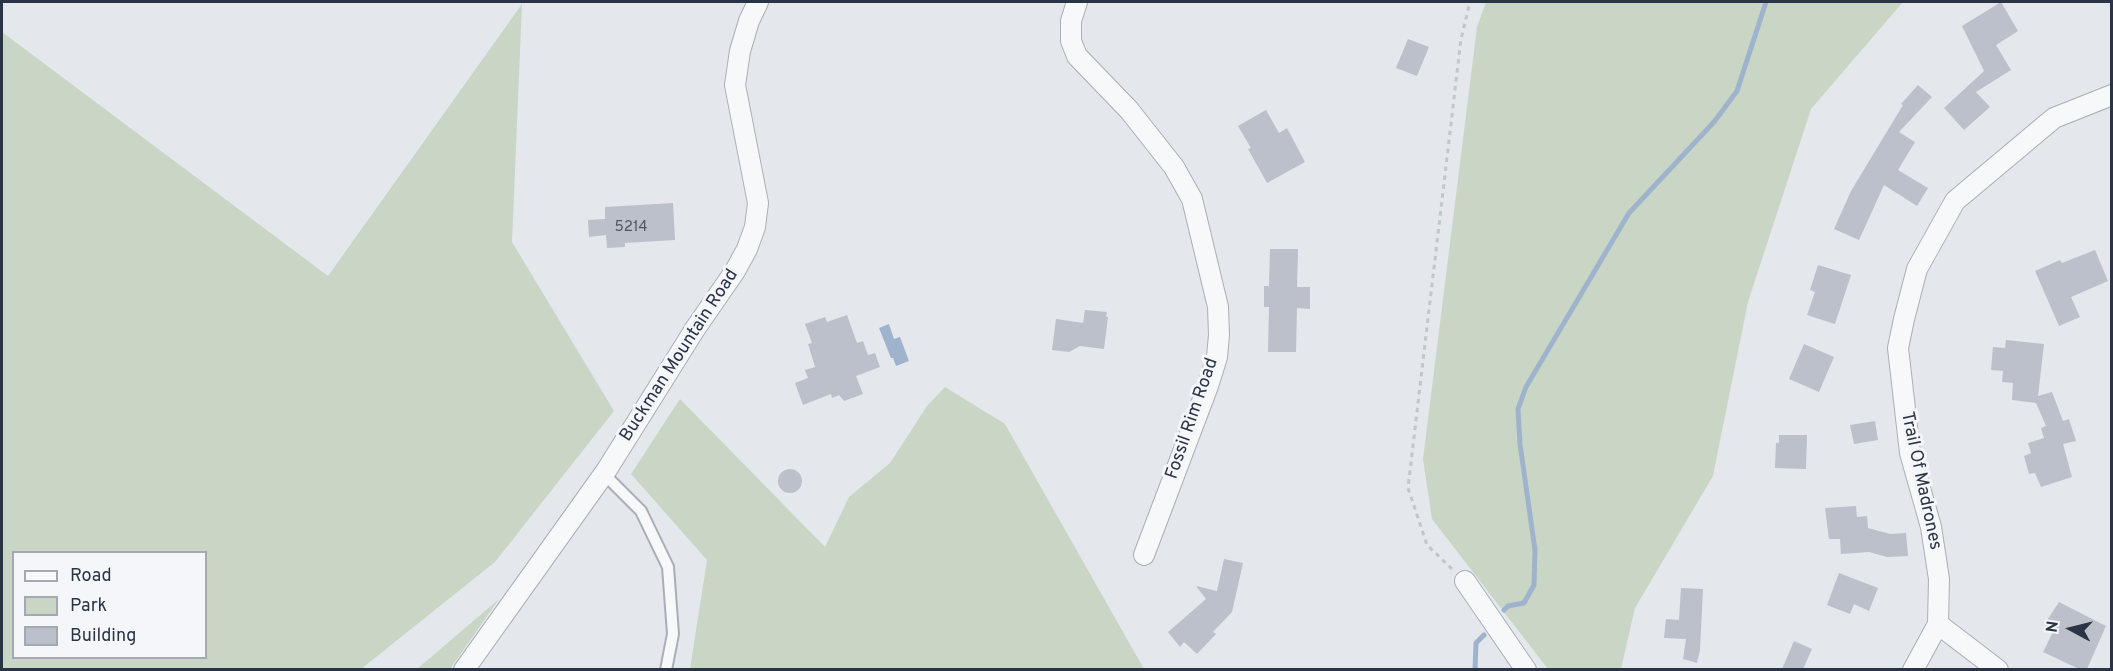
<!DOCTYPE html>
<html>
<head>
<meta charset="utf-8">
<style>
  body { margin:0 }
  #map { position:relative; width:2113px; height:671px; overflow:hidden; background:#e4e7ec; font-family:Overpass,sans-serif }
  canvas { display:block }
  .frame { position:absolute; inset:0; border:3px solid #2b3445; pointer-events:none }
  .legend { position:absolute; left:12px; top:551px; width:195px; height:108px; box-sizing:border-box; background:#f4f6f9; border:2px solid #a4a8b1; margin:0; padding:8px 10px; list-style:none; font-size:18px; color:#2b3445 }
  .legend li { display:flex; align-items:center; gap:12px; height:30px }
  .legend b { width:30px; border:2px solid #a4a8b1 }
  .north { position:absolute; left:2041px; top:599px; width:60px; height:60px; -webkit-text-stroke:4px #f4f6f9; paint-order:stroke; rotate:277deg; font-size:16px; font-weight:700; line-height:24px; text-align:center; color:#2b3445 }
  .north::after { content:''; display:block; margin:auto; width:21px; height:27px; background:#2b3445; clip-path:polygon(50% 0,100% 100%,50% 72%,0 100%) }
</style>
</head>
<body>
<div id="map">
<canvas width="2113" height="671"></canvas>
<div class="frame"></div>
<ul class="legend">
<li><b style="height:8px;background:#f7f8fa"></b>Road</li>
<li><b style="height:16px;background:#c9d6c5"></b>Park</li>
<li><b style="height:16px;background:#bbc0ca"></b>Building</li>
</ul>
<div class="north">N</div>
</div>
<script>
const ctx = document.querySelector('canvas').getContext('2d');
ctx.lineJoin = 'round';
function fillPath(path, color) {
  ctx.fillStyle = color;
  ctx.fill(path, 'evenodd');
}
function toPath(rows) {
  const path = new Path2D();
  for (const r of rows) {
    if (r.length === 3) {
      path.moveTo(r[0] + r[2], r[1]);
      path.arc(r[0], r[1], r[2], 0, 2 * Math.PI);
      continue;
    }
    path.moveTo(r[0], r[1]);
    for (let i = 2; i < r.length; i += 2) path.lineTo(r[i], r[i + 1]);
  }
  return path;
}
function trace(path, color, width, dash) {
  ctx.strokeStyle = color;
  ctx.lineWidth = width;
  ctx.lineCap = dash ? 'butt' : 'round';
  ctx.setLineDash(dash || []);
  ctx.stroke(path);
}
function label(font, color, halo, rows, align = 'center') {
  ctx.font = font + ' Overpass,sans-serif';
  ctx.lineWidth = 6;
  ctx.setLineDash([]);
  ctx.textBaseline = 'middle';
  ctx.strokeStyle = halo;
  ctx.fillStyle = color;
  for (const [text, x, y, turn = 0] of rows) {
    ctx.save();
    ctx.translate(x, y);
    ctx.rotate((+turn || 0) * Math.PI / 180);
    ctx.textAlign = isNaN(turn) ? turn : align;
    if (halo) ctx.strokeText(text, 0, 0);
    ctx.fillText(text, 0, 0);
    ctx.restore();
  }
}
const green = toPath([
  [1486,2,1903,2,1811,109,1748,302,1713,476,1635,608,1621,669,1548,669,1432,519,1423,459,1477,27],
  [522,4,512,242,614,411,495,562,361,669,2,669,2,32,328,276],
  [14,552,206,552,206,658,14,658],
  [945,387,1005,424,1144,669,690,669,707,560,631,474,680,399,825,547,849,497,890,463,927,406],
  [499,599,450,669,417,669]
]);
const water = toPath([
  [889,324,894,339,900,337,909,361,896,366,893,358,891,358,879,328]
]);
const stream = toPath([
  [1504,610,1508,606,1524,603,1534,585,1535,550,1520,444,1518,409,1526,387,1629,213,1714,122,1737,91,1766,2],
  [1475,670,1476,643,1484,635]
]);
const building = toPath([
  [2001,2,2018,31,1996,45,2011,70,1976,92,1990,107,1964,130,1944,108,1984,71,1962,26],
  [1408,39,1429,47,1417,76,1396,68],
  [1918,85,1932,97,1899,132,1915,142,1898,170,1928,188,1917,206,1884,185,1859,240,1834,229,1851,191,1903,105,1901,104],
  [1266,110,1279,133,1287,128,1305,162,1267,183,1248,149,1251,148,1238,126],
  [673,203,675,240,625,243,625,247,607,248,606,235,589,237,588,220,605,219,605,207],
  [1270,249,1298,249,1297,287,1310,287,1310,309,1297,308,1296,352,1268,352,1269,307,1264,307,1264,286,1269,286],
  [2095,250,2108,281,2071,297,2080,317,2059,326,2035,271,2060,260,2062,263],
  [1818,265,1851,275,1835,324,1807,315,1815,292,1810,290],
  [1085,310,1107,312,1106,317,1108,317,1104,349,1080,346,1069,352,1052,350,1056,319,1083,323],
  [847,315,857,343,863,341,868,355,875,353,880,367,856,376,863,394,844,401,839,395,832,398,831,394,803,405,795,383,808,378,805,370,815,367,809,347,808,344,812,343,805,324,825,317,827,322],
  [2006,340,2044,344,2038,396,2052,392,2063,421,2069,419,2076,441,2063,444,2072,477,2041,487,2035,473,2029,474,2024,456,2031,453,2028,443,2044,438,2041,428,2046,426,2036,403,2012,400,2013,383,2002,382,2003,371,1991,370,1993,347,2005,348],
  [1804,344,1834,357,1819,392,1789,379],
  [1875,421,1878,440,1854,444,1850,425],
  [1779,435,1807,435,1806,469,1775,468,1776,443,1779,443],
  [790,481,12],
  [1856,506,1857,517,1867,516,1868,528,1890,534,1906,533,1908,556,1887,557,1869,552,1841,554,1840,539,1829,539,1825,508],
  [1224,559,1243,563,1232,612,1213,632,1216,634,1197,654,1184,642,1180,647,1168,632,1206,599,1196,586,1217,591],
  [1839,573,1878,588,1869,611,1854,604,1850,614,1827,605],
  [1681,588,1703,589,1700,650,1697,663,1683,659,1686,639,1664,638,1666,619,1679,620],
  [2059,602,2106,626,2087,669,2079,669,2043,652,2054,630,2044,625],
  [1794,641,1812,649,1803,669,1782,669]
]);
const path = toPath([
  [1452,569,1427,545,1408,488,1461,39,1470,2]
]);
const service = toPath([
  [604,474,641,511,668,567,673,634,666,670]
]);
const minor = toPath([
  [1077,2,1071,21,1071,41,1077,56,1129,110,1174,167,1192,199,1218,307,1219,335,1217,357,1208,386,1144,555],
  [1465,581,1526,670],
  [1938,624,1998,670],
  [464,670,606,471,695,329,735,271,747,249,755,227,758,203,735,85,740,51,749,21,758,2],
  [1913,670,1938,624,1939,579,1931,527,1910,453,1898,348,1904,319,1917,269,1955,201,2054,118,2112,95]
]);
const numberNames = [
  ["5214",631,228]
];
const streetNames = [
  ["Buckman Mountain Road",680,356,-57],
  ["Fossil Rim Road",1193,419,-71],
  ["Trail Of Madrones",1920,481,78]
];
fillPath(green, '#c9d6c5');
fillPath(water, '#9fb4cc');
trace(stream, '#9fb4cc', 5);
fillPath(building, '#bbc0ca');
trace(service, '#a9aeb7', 14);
trace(minor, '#a9aeb7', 22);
trace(path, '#c2c5cb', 3, [4.5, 4.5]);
trace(service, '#f7f8fa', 10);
trace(minor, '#f7f8fa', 20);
label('15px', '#4f5766', null, numberNames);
label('18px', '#2b3445', '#f4f6f9', streetNames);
</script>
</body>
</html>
